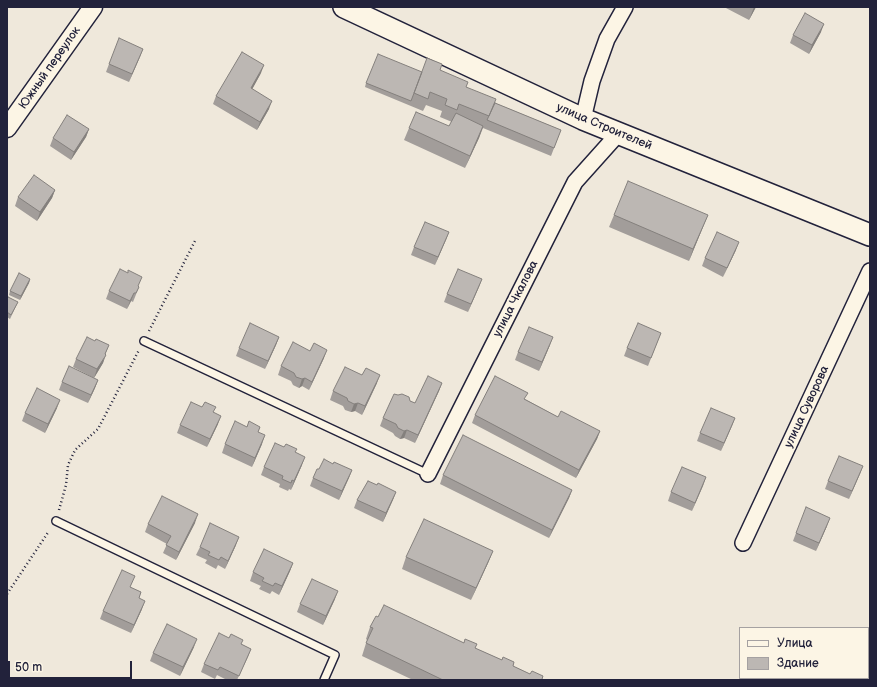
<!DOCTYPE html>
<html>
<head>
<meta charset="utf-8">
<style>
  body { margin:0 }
  #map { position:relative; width:877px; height:687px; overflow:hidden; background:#efe8db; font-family:"Balsamiq Sans",sans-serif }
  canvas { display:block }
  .frame { position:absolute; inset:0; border:8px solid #22223b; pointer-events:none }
  .legend { position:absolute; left:739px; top:627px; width:130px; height:52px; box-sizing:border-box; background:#fcf5e5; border:1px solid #a5a1a1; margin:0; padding:5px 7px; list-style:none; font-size:12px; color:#22223b }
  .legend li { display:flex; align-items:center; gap:8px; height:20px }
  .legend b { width:20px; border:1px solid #a5a1a1 }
  .scale { position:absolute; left:8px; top:661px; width:124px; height:18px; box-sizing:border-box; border:2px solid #22223b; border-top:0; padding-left:5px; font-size:12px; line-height:14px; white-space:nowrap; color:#22223b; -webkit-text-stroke:3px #fcf5e5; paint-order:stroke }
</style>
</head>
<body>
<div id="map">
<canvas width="877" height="687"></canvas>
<div class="frame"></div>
<ul class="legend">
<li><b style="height:5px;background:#fcf5e5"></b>Улица</li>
<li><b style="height:11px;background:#bcb7b3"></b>Здание</li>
</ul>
<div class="scale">50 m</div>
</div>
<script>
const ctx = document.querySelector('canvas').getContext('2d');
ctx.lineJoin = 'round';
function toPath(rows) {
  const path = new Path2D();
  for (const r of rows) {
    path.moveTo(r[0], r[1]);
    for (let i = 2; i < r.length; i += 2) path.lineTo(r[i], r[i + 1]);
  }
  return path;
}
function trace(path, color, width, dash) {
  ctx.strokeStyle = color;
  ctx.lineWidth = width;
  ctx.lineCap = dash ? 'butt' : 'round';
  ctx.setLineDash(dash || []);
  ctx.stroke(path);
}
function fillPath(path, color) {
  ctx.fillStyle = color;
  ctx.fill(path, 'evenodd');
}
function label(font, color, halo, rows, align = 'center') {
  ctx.font = font + ' "Balsamiq Sans",sans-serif';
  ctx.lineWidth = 3.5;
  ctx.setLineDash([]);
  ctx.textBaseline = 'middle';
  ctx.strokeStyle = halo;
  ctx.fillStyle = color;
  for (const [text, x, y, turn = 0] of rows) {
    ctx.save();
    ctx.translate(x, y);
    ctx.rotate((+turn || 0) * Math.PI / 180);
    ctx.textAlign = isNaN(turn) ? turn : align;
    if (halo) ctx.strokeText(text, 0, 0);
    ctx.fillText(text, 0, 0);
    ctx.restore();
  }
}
const path = toPath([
  [149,331,195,241],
  [59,510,66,485,68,465,75,450,98,429,139,350],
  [7,594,49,531]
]);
const service = toPath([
  [144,341,428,474],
  [56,521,335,655,324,680]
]);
const minor = toPath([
  [583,119,592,81,607,39,625,7],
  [428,474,575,182,618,134],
  [743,543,870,271]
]);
const tertiary = toPath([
  [7,128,93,7]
]);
const secondary = toPath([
  [344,7,583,119,870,235]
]);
const wall = toPath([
  [724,7,756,7,749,20],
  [821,32,809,54,790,43,793,35],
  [143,49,129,82,106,72,109,64],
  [440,70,466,87,495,103,561,130,551,156,483,128,479,138,465,168,404,140,409,128,449,126,452,122,440,117,442,111,426,105,423,111,365,87,366,83,422,72],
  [261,73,252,89,269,109,257,130,213,104,216,96],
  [89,129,86,137,71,160,50,146,53,138],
  [55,190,52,198,37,221,15,206,18,197],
  [614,215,708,215,703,227,689,261,609,227],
  [449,232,435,265,411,255,414,247],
  [736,250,723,277,702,266,705,258],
  [30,279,29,283,20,300,9,295,10,291],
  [482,279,468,312,444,302,447,294],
  [138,286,139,287,133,302,131,301,127,309,106,299,109,291],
  [7,299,18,302,10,319,7,317],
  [661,333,648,366,624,356,627,348],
  [279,337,276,345,265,369,236,356,239,348],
  [550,345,539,371,515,360,518,352],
  [105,354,103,363,94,378,73,367,76,359],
  [324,358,309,390,302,386,299,388,293,385,291,381,278,375,281,366],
  [98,380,95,388,88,403,59,390,62,382],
  [377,383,362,415,355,411,351,412,345,410,343,406,330,400,333,391],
  [442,383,439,391,415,443,404,438,400,439,395,436,393,433,380,426,383,418,410,401,415,403],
  [525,399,558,417,600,431,597,439,576,478,472,423,475,415],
  [57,408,45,433,22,421,25,413],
  [214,412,218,424,207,447,177,433,180,425],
  [735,418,721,451,697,441,700,433],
  [247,427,260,427,258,432,262,444,252,467,222,453,225,444],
  [295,452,302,465,291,490,289,489,288,491,279,487,280,484,261,475,264,467],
  [333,464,352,470,339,500,310,486,313,478,319,469],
  [863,466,849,499,825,489,828,481],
  [443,475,572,490,569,498,549,538,440,484],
  [706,477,692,511,668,501,671,492],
  [377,485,396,492,383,522,354,508,357,500],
  [195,523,176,560,163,553,167,544,145,532,148,524],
  [827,526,816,551,793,541,796,533],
  [236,545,225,569,218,565,216,569,205,563,207,560,196,555,200,547],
  [493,551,488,563,471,600,402,569,406,557],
  [293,563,290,571,279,595,272,591,270,594,259,589,261,586,250,581,253,572],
  [130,587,141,592,139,598,142,609,131,633,100,619,103,611],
  [335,599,323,625,297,612,300,604],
  [378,617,464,643,477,644,475,648,502,660,514,662,513,666,530,674,543,676,542,680,543,680,413,680,362,656,367,640,366,639,370,627],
  [241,644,251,649,248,657,237,680,227,680,217,675,215,679,201,672,204,664],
  [194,647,180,676,150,661,153,653]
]);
const shadedWall = toPath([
  [754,7,756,7,749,20],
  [824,24,821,32,809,54,812,45],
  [143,49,140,57,129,82,132,74],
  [264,65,261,73,248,97,251,88],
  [272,101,269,109,257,130,260,122],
  [483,126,479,138,465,168,470,156],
  [89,129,86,137,71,160,74,152],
  [55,190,52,198,37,221,40,212],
  [708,215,703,227,689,261,693,249],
  [449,232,446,240,435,265,438,257],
  [739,242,736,250,723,277,727,268],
  [30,279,29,283,20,300,21,296],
  [482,279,479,287,468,312,471,304],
  [134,293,131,301,127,309,130,301],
  [279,337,276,345,265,369,268,361],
  [553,337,550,345,539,371,542,362],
  [109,345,102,362,106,355,103,363,94,378,97,369],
  [327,350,324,358,309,390,312,382],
  [380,375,377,383,362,415,365,406],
  [305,378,302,386,299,388,302,379],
  [98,380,95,388,88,403,91,395],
  [442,383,439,391,415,443,418,435],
  [60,400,57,408,45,433,48,424],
  [358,403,355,411,351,412,354,404],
  [221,416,218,424,207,447,210,439],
  [735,418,732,426,721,451,724,443],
  [407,430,404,438,400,439,404,431],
  [600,431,597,439,576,478,579,470],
  [265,435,262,444,252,467,255,458],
  [305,457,302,465,291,490,294,481],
  [863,466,860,474,849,499,852,491],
  [352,470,349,478,339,500,342,491],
  [706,477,703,486,692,511,695,503],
  [572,490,569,498,549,538,552,530],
  [396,492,393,500,383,522,386,513],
  [198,514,195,523,176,560,179,552],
  [830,518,827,526,816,551,819,543],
  [239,537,236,545,225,569,228,561],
  [493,551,488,563,471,600,476,588],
  [293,563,290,571,279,595,282,586],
  [338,591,335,599,323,625,326,616],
  [145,601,142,609,131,633,134,625],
  [197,639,194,647,180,676,183,667]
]);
const building = toPath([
  [805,13,824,24,812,45,793,35,805,13],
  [119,38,143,49,132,74,109,64,119,38],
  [242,52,264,65,251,88,272,101,260,122,216,96,242,52],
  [378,54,422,72,411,101,366,83,378,54],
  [427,58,442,64,440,70,468,82,466,87,496,99,489,116,459,104,457,110,445,105,447,99,430,92,428,99,414,93,427,58],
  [495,103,561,130,554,148,487,120,495,103],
  [416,112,449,126,456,113,483,126,470,156,409,128,416,112],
  [67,115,89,129,74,152,53,138,67,115],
  [34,175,55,190,40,212,18,197,34,175],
  [628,181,708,215,693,249,614,215,628,181],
  [425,222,449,232,438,257,414,247,425,222],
  [717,232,739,242,727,268,705,258,717,232],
  [120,269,128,273,128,270,142,277,138,286,139,287,136,293,134,293,130,301,109,291,120,269],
  [458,269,482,279,471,304,447,294,458,269],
  [19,273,30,279,21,296,10,291,19,273],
  [8,297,18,302,11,315,7,312,7,299,8,297],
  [250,323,279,337,268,361,239,348,250,323],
  [638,323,661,333,651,358,627,348,638,323],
  [529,327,553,337,542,362,518,352,529,327],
  [87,337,95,341,96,339,109,345,105,354,106,355,97,369,76,359,87,337],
  [293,342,310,351,314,343,327,350,312,382,305,378,302,379,296,377,294,373,281,366,293,342],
  [69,366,98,380,91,395,62,382,69,366],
  [345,367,362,375,366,368,380,375,365,406,358,403,354,404,348,401,347,398,333,391,345,367],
  [428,376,442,383,418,435,407,430,404,431,398,428,396,424,383,418,394,394,398,395,402,394,409,397,410,401,415,403,428,376],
  [495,376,528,393,524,399,558,417,561,411,600,431,579,470,475,415,495,376],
  [37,388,60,400,48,424,25,413,37,388],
  [191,402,202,407,205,402,216,407,213,412,221,416,210,439,180,425,191,402],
  [711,408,735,418,724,443,700,433,711,408],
  [235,421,247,427,249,421,260,427,258,432,265,435,255,458,225,444,235,421],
  [463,435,572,490,552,530,443,475,463,435],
  [275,443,284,447,286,444,297,449,295,452,305,457,294,481,292,480,291,483,282,479,283,476,264,467,275,443],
  [839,456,863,466,852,491,828,481,839,456],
  [324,459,333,464,334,462,352,470,342,491,313,478,317,469,319,469,324,459],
  [682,467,706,477,695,503,671,492,682,467],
  [368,481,377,485,378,483,396,492,386,513,357,500,368,481],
  [162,496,198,514,179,552,166,545,171,536,148,524,162,496],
  [806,507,830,518,819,543,796,533,806,507],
  [424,519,493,551,476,588,406,557,424,519],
  [210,523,239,537,228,561,221,557,219,560,208,555,210,552,200,547,210,523],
  [264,549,293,563,282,586,275,583,273,586,262,581,264,578,253,572,264,549],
  [122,570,135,576,130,587,141,592,139,598,145,601,134,625,103,611,122,570],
  [312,579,338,591,326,616,300,604,312,579],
  [384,605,464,643,465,639,477,644,475,648,502,660,503,657,514,662,513,666,530,674,532,671,543,676,542,679,543,680,443,680,366,643,373,628,370,627,376,616,378,617,384,605],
  [167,624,197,639,183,667,153,653,167,624],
  [219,633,229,638,231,634,243,640,241,644,251,649,239,676,220,667,218,670,204,664,219,633]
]);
const streetNames = [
  ["Южный переулок",50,68,-55],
  ["улица Строителей",604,127,23],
  ["улица Чкалова",516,299,-63],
  ["улица Суворова",807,407,-65]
];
trace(service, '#22223b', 10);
trace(minor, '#22223b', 18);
trace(tertiary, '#22223b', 21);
trace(secondary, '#22223b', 24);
trace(path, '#22223b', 2.5, [1, 3]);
trace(service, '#fcf5e5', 7);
trace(minor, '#fcf5e5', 15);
trace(tertiary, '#fcf5e5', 18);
trace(secondary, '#fcf5e5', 21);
fillPath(wall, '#a29d9a');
fillPath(shadedWall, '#84807d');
fillPath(building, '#bcb7b3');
trace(building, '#84807d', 1);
label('12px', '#22223b', '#fcf5e5', streetNames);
</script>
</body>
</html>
